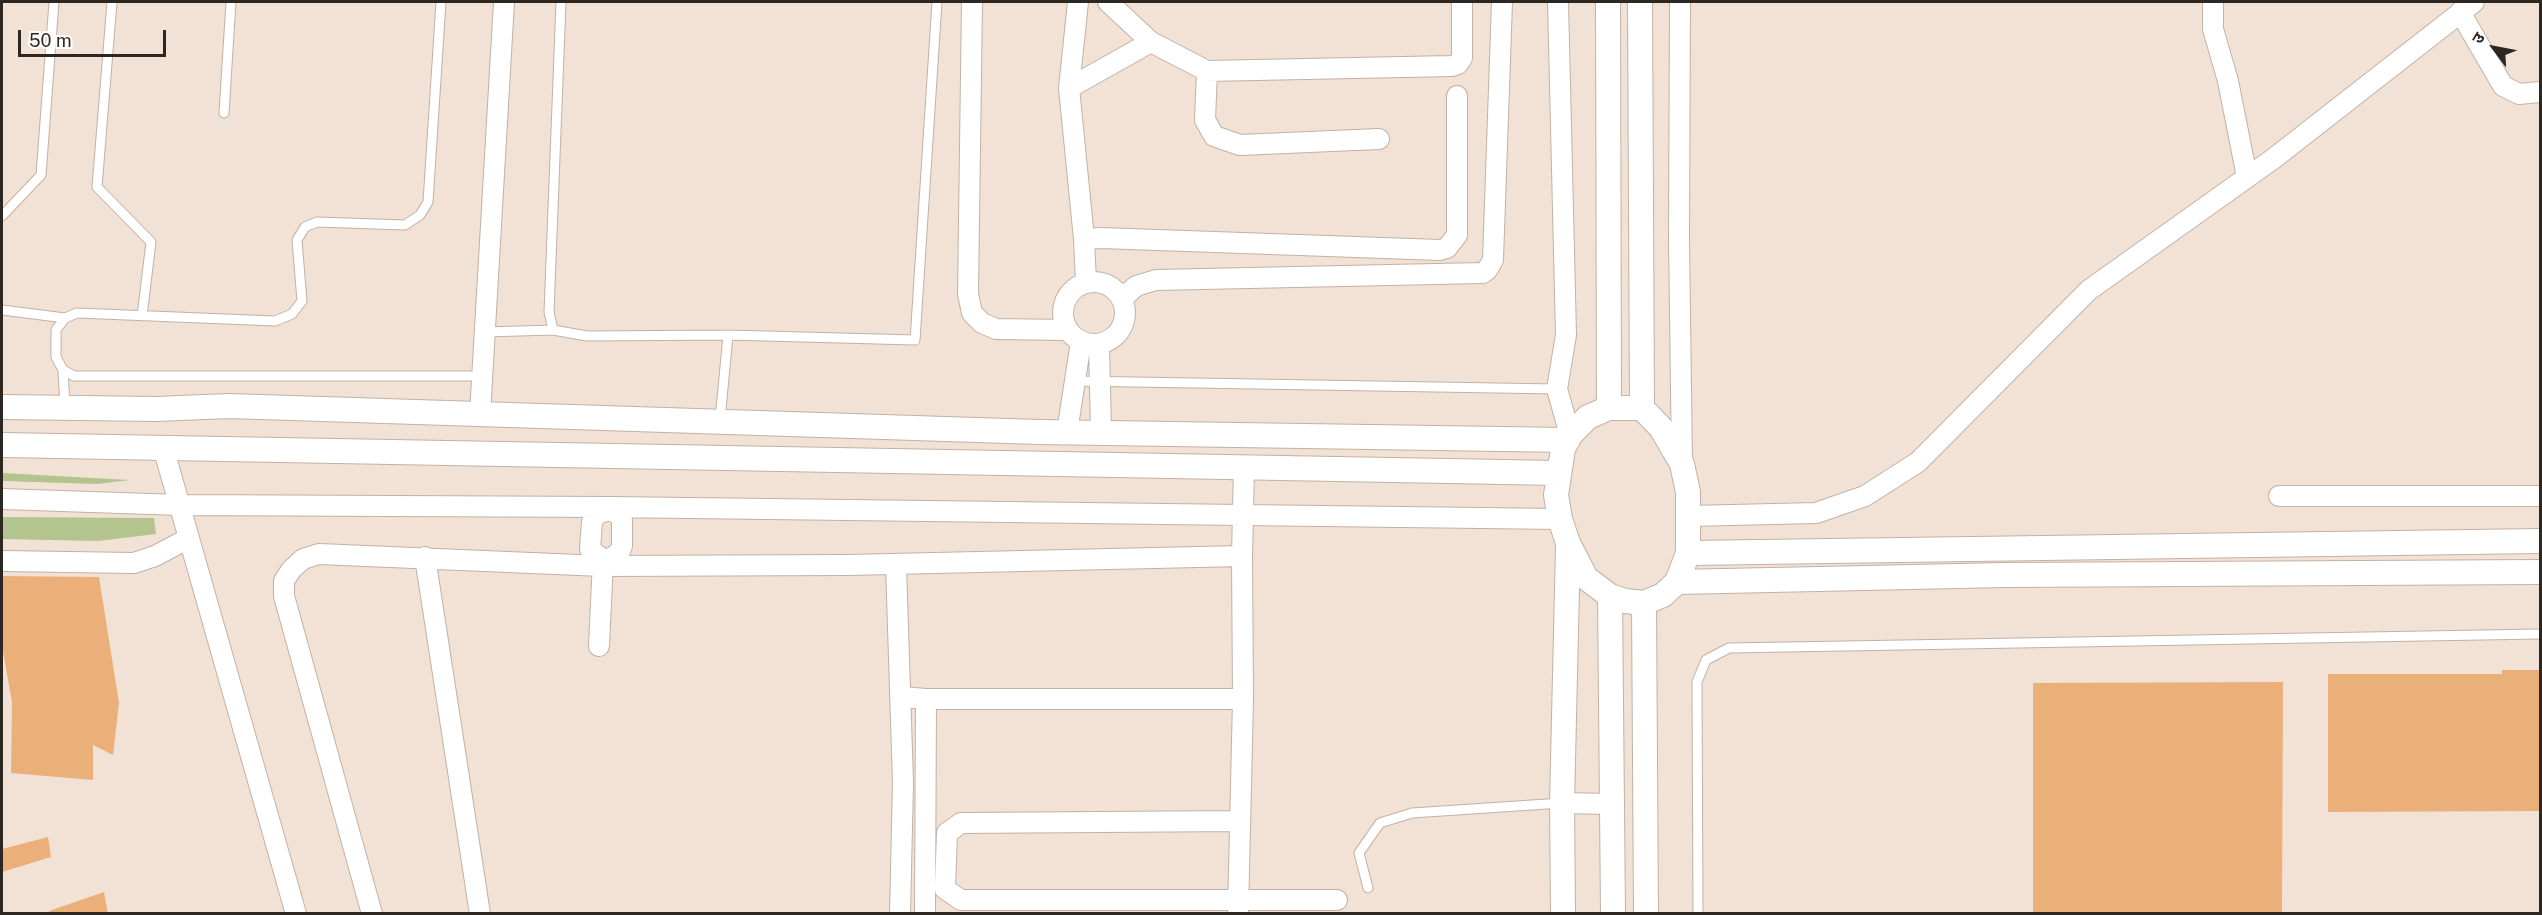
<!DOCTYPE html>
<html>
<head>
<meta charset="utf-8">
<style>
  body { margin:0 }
  #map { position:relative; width:2542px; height:915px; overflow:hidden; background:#f2e2d5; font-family:"Public Sans","Noto Sans Devanagari",sans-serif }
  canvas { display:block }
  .frame { position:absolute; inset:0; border:3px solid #2d2722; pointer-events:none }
  .north { position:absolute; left:2464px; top:18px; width:60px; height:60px; -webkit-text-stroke:4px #fff; paint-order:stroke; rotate:302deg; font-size:16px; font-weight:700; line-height:24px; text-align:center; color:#2d2722 }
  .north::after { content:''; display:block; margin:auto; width:21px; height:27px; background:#2d2722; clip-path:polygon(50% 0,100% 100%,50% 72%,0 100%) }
  .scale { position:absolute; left:18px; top:30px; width:148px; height:27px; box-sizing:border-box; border:3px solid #2d2722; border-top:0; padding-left:8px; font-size:18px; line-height:21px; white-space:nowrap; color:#2d2722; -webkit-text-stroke:4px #fff; paint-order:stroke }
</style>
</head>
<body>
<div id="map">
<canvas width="2542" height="915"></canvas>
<div class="frame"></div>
<div class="north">उ</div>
<div class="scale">50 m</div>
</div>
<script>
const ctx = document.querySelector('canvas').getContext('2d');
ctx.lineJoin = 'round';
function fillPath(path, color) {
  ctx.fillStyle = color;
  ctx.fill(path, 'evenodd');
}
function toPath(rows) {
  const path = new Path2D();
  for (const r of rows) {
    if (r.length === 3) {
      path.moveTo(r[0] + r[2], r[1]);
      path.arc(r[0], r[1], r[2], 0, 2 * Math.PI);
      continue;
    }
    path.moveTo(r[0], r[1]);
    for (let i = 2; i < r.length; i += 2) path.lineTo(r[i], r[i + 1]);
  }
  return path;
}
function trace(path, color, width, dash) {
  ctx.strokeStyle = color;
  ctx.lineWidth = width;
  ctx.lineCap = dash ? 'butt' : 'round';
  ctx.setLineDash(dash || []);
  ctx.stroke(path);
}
const green = toPath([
  [2,473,130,480,97,484,2,481],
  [2,517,154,518,156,534,98,541,2,539]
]);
const building = toPath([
  [2,576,99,577,119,703,113,755,93,745,93,780,11,773,12,702,2,646],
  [2502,670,2541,670,2541,811,2328,812,2328,674,2502,674],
  [2283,682,2282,914,2033,914,2033,683],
  [48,837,51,857,2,872,2,849],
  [104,892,108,914,50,914,49,911]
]);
const service = toPath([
  [112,2,97,187,151,242,142,316],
  [441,2,428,202,420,215,405,225,317,222,305,227,297,240,302,301,292,314,275,321,77,313,65,318,56,330,56,357,63,370,74,376,482,376],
  [561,2,549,312,553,330,587,336,728,335,915,340,937,2],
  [224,113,231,2],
  [2,216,41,175,54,2],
  [2,310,65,318],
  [485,332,553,330],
  [63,370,65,406],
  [1074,381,1557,389],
  [720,420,728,335],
  [1368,888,1359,853,1380,823,1412,813,1562,803],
  [1698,914,1697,682,1706,660,1729,648,2540,634]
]);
const minor = toPath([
  [972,2,968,294,972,313,982,323,996,329,1067,330],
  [1078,2,1069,88,1084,239],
  [1108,2,1151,42],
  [1558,2,1566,335,1557,389,1570,435],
  [1680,2,1679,238,1682,464],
  [2213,2,2213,29,2228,81,2247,177],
  [2460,12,2503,86,2519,94,2540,92],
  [1207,71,1452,66,1458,64,1462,58,1462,2],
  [1069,88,1151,42,1207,71,1205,120,1214,136,1240,145,1379,139],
  [1094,313,31],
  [1086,282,1084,239,1101,238,1440,250,1447,248,1457,235,1457,96],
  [1122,299,1136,286,1156,280,1483,273,1487,270,1493,260,1502,2],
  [1099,345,1101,432],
  [480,414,504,2],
  [1067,432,1081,342],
  [163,447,296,914],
  [2279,496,2540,496],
  [2,499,180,505,610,507,1560,519],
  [609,510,618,514,622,520,622,546,620,551,613,557,603,560,590,549,592,522,597,514,609,510],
  [1689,516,1816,513,1865,496,1918,462,2089,290,2273,159,2474,2],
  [425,557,480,914],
  [2,561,134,563,155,556,189,538],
  [896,565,903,783,900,914],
  [599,646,603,560],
  [901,697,926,699,1243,699],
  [1562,803,1612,804],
  [1240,821,961,823,947,833,945,889,961,900,1337,900],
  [372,914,284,596,284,581,291,570,303,559,319,554,602,566,847,565,1242,556],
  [925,914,926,699],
  [1238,914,1243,699,1242,556,1244,467]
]);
const tertiary = toPath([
  [1608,2,1609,408],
  [1640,2,1642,408],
  [2,407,156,409,229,406,1039,432,1568,440],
  [1609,408,1642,408,1661,428,1682,464,1688,492,1688,553,1677,582,1663,595,1644,603,1625,601,1610,596,1586,578,1568,543,1560,519,1556,495,1563,449,1570,435,1588,417,1609,408],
  [2,445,1559,473],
  [1688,553,2540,541],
  [1677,582,2005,575,2540,572],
  [1610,596,1613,914],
  [1644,603,1646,914],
  [1563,914,1562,803,1568,547]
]);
fillPath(green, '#b4c48f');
fillPath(building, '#ebb07a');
trace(service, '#c1b2a5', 11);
trace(minor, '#c1b2a5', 22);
trace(tertiary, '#c1b2a5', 26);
trace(service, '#fff', 9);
trace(minor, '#fff', 20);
trace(tertiary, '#fff', 24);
</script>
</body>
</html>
